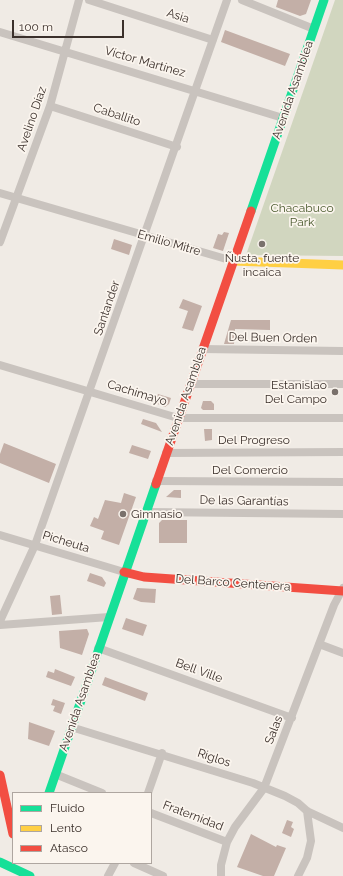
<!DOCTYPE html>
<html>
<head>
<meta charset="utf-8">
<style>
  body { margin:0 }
  #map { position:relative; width:343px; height:876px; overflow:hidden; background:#f0ebe5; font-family:Raleway,sans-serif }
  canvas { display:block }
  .legend { position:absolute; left:12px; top:792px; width:140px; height:72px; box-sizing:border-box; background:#fbf5ee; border:1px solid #aea6a0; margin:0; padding:5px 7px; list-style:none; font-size:12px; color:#3b302b }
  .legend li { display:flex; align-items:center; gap:8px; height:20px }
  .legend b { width:20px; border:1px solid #aea6a0 }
  .scale { position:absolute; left:12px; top:20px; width:112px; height:18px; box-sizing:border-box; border:2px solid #3b302b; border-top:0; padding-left:5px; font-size:12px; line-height:14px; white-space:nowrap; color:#3b302b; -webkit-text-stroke:3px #fbf5ee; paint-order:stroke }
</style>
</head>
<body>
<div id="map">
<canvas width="343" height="876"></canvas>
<ul class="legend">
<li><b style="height:5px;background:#16e098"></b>Fluido</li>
<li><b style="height:5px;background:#ffcf43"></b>Lento</li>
<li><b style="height:5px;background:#f24e42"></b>Atasco</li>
</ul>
<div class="scale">100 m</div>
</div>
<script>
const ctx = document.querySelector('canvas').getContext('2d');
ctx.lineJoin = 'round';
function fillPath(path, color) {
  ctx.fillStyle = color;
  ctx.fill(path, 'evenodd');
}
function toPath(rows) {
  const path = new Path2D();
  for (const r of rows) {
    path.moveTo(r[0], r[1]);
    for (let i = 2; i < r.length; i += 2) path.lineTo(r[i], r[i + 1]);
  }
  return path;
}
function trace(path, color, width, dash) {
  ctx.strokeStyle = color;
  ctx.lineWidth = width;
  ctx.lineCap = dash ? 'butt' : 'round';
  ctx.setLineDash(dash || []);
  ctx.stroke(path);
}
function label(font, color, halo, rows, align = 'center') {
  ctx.font = font + ' Raleway,sans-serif';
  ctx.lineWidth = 3.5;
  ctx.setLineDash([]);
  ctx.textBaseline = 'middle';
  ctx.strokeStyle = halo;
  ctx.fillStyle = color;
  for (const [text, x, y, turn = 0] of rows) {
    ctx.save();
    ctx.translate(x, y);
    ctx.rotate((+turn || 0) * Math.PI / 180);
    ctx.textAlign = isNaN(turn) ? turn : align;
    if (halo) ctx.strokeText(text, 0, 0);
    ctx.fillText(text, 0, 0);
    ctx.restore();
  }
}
const green = toPath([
  [335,0,343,0,343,256,246,255]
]);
const building = toPath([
  [278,0,311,0,306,14,300,16,276,7],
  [225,30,290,54,285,66,221,42],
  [224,232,229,233,223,251,213,248,218,234,222,235],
  [114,239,132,245,129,255,111,249],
  [183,299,202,306,193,331,182,328,188,311,179,308],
  [231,320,270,320,270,330,235,329,234,344,224,344],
  [158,394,171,398,169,404,165,407,155,403],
  [203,401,211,401,214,404,214,410,203,410,201,408],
  [143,419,156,423,162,432,141,424],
  [204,429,212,429,212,440,205,441],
  [4,443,56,464,49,483,0,463,0,454],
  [132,445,151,451,148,459,129,453],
  [174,490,181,490,181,498,166,497],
  [124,493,136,497,119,545,101,539,104,531,90,526,94,517,98,519,105,500,121,503],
  [162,520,187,520,187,543,159,543,159,523],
  [90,573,102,577,106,583,104,587,87,581],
  [137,588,156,589,155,603,141,602,133,599],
  [60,595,62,614,52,615,50,596],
  [126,618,147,625,143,636,122,629],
  [87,629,89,634,82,655,60,648,59,631],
  [55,669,75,677,71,686,46,677,48,671,54,673],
  [105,677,148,693,145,701,102,685],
  [53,699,65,703,61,714,53,711,55,706,51,705],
  [29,722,55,731,49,746,28,739],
  [287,820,293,822,291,827,294,829,291,837,282,833],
  [251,834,276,847,277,845,286,848,274,876,263,876,237,867]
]);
const street = toPath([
  [89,0,213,40],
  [242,0,314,29],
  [0,32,283,118],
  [50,106,177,147],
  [0,193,233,261],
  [0,242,50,106,79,0],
  [202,349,343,351],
  [0,365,178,418,343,418],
  [190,384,343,384],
  [166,453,343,452],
  [156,481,343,482],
  [145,512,343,514],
  [0,535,124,572],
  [0,621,35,545,227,0],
  [0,625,109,617],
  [319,644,343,653],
  [98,648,292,718],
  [71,727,253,783,285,796,298,803,307,811,343,828],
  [55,774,102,793],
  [148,793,162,753],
  [151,813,227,842],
  [134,863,163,876],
  [108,876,115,863],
  [221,876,221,865,227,842,235,827,264,788,334,605,343,588],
  [298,876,307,858,311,841,307,811]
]);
const fast = toPath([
  [251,211,324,0],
  [49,793,156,484],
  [0,862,30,876]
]);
const slow = toPath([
  [233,261,343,265]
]);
const jam = toPath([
  [156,484,251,211],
  [124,572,144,577,343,591],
  [0,775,13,834]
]);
const markers = [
  [262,244,4,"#7a716c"],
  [335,392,4,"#7a716c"],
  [123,514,4,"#7a716c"]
];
const streetNames = [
  ["Asia",178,16,18],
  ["Víctor Martínez",145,62,16],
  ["Avenida Asamblea",293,90,-71],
  ["Caballito",117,115,18],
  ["Avelino Díaz",32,119,-71],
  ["Emilio Mitre",169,243,16],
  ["Santander",107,308,-71],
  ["Del Buen Orden",273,338,1],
  ["Cachimayo",137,393,17],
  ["Avenida Asamblea",186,396,-71],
  ["Del Progreso",254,440],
  ["Del Comercio",250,470],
  ["De las Garantías",244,501,1],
  ["Picheuta",66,542,17],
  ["Del Barco Centenera",233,583,4],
  ["Bell Ville",199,671,20],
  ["Avenida Asamblea",80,702,-71],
  ["Salas",274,730,-69],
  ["Riglos",214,758,18],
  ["Fraternidad",193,816,21]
];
const parkNames = [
  ["Chacabuco",302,208],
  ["Park",302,222]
];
const poiNames = [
  ["Ñusta, fuente",262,258],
  ["incaica",262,272],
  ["Estanislao",327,385,"right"],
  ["Del Campo",327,399,"right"],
  ["Gimnasio",131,514,"left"]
];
fillPath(green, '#d1d6bf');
fillPath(building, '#c3afa7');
trace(street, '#c9c3be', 8);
trace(fast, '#16e098', 9);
trace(slow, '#ffcf43', 9);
trace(jam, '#f24e42', 9);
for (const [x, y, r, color] of markers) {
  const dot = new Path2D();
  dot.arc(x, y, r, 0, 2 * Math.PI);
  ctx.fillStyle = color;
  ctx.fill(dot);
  trace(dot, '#fbf5ee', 1.5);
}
label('12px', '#3b302b', '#fbf5ee', streetNames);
label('12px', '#4a5a2e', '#fbf5ee', parkNames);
label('12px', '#3b302b', '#fbf5ee', poiNames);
</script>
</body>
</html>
